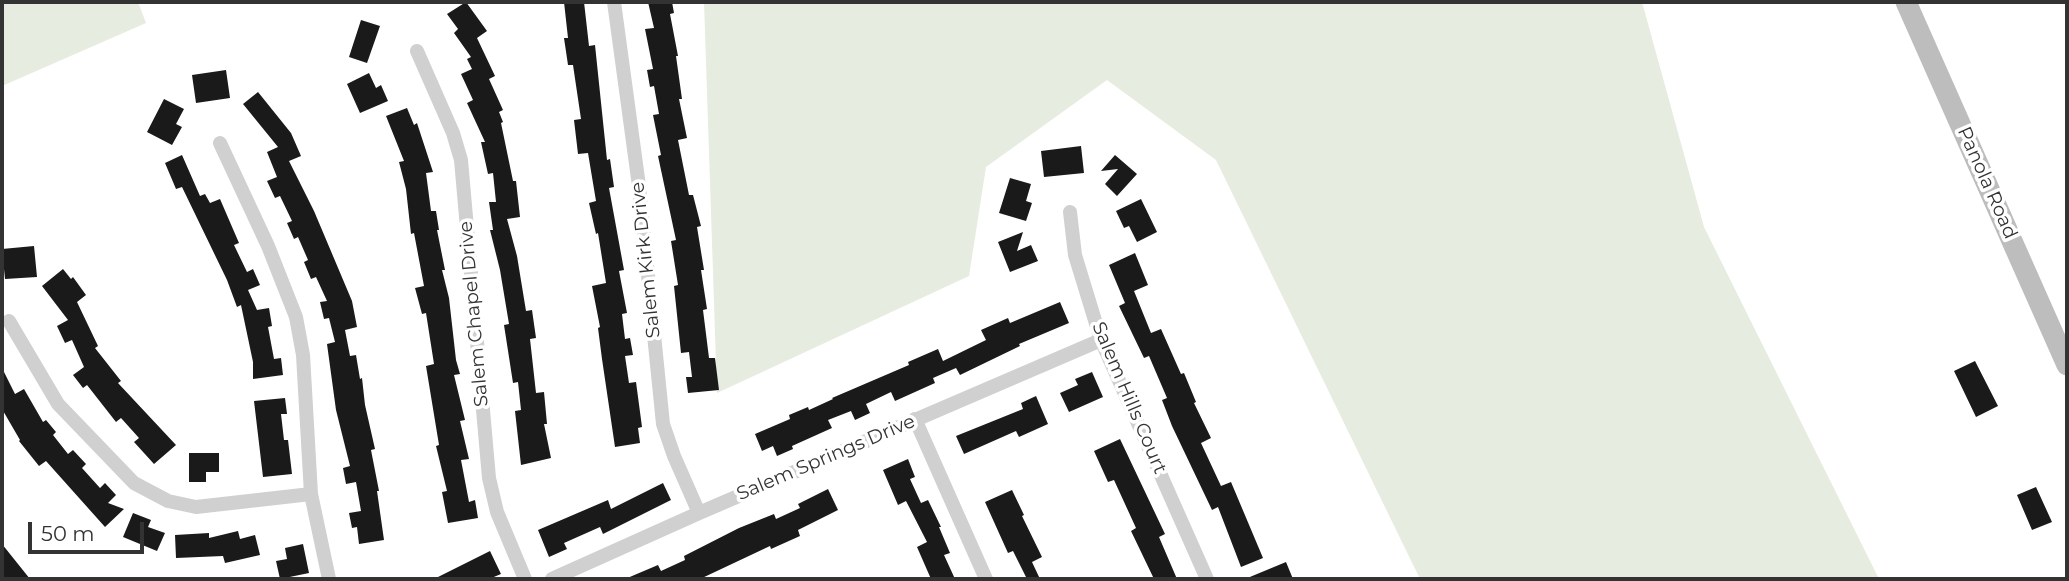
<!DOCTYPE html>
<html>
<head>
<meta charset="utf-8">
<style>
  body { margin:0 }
  #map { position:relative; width:2069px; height:581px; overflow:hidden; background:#fff; font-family:Montserrat,sans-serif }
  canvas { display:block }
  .frame { position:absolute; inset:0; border:4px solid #333; pointer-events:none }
  .scale { position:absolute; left:28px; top:522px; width:116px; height:32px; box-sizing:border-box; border:4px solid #333; border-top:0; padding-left:9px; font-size:21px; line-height:24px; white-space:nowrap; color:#333; -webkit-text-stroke:5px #fff; paint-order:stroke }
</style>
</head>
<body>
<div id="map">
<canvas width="2069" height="581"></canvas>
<div class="frame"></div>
<div class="scale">50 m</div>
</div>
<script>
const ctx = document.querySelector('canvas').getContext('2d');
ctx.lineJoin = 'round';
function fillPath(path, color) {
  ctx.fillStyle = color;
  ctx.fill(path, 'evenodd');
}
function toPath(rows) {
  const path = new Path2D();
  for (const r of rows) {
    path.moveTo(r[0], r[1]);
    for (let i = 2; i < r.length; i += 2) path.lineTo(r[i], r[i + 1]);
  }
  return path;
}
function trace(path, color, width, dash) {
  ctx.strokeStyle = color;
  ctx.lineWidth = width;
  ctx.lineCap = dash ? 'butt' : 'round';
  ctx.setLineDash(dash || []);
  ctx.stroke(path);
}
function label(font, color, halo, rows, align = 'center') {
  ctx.font = font + ' Montserrat,sans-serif';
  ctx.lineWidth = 7;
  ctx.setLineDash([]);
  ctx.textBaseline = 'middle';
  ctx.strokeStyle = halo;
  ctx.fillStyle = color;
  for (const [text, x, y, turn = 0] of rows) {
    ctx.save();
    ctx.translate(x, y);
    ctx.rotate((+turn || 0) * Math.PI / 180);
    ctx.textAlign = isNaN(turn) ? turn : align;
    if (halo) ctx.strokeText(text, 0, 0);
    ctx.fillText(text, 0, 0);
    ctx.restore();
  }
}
const green = toPath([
  [2,2,138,2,146,23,2,86],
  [704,2,1642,2,1704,227,1879,579,1420,579,1216,160,1107,80,986,167,969,276,717,393]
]);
const building = toPath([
  [466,2,487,31,477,38,495,76,489,79,503,110,499,112,503,122,501,123,513,181,516,181,520,217,507,219,517,256,526,311,532,310,536,338,530,339,536,393,544,392,547,424,544,424,551,458,521,465,515,411,521,410,518,382,513,383,504,325,509,324,500,270,490,230,493,230,489,202,496,202,493,173,488,174,481,142,485,142,467,103,473,100,461,74,472,69,467,59,471,57,454,33,458,29,447,14],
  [564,2,584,2,589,46,595,45,607,160,610,159,614,187,609,188,624,270,619,271,627,313,622,314,625,339,630,338,633,355,625,356,629,383,636,382,642,427,638,428,640,443,615,447,602,359,598,328,600,327,592,286,606,283,598,233,596,234,589,203,596,201,588,153,578,154,574,120,581,119,573,65,568,65,564,38,568,38],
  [648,2,672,2,674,13,670,14,678,56,676,56,682,99,679,99,687,138,678,140,689,195,693,195,701,226,697,227,704,270,701,270,707,309,703,310,709,358,715,358,719,390,688,393,686,377,692,377,689,352,681,353,674,286,678,285,671,241,676,240,658,156,661,155,653,115,659,114,654,86,650,87,647,70,653,69,645,29,654,28],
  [361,20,380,26,367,63,349,57],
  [226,70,230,98,196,103,192,75],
  [369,73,376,88,381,85,388,101,360,113,347,84],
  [258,92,291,133,301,156,289,161,314,211,352,301,357,327,345,330,350,356,356,355,360,379,362,378,365,405,375,449,371,450,379,491,377,491,384,540,359,544,357,527,352,528,349,513,361,511,356,482,346,484,343,468,350,466,336,410,327,344,335,342,329,318,324,319,320,302,327,301,316,277,311,279,304,262,308,260,298,237,294,239,287,223,292,221,280,196,275,198,267,181,277,177,267,152,278,147,243,104],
  [164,99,184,109,176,124,182,127,172,145,147,132],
  [407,108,414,125,417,123,433,172,426,173,431,211,436,211,439,230,437,230,445,270,442,270,449,298,456,360,460,374,454,375,465,420,460,421,469,459,461,460,469,502,475,500,478,518,448,523,442,492,447,491,436,446,439,445,426,366,434,364,426,313,422,314,415,288,424,286,414,233,411,234,406,189,399,162,404,161,386,116],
  [1081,146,1084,173,1044,177,1041,151],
  [182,155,200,196,205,194,210,203,220,199,239,243,234,245,247,272,253,269,260,285,248,290,257,310,269,308,272,326,268,327,274,359,281,358,283,375,253,379,253,362,241,305,237,307,227,280,182,187,176,189,165,163],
  [1115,155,1137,174,1117,196,1105,184,1118,169,1101,171],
  [1010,178,1031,184,1026,201,1032,203,1026,221,999,213],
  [1141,199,1157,232,1137,242,1129,226,1124,228,1116,211],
  [1023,232,1017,251,1031,245,1038,261,1010,272,998,242],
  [34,246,37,277,5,279,2,249],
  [1135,253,1148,285,1134,291,1151,333,1161,329,1181,374,1184,373,1196,402,1194,403,1211,438,1201,443,1221,486,1231,482,1263,558,1241,567,1218,507,1212,510,1172,426,1162,400,1167,398,1149,356,1144,358,1119,306,1125,303,1109,265],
  [63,269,71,279,73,277,86,295,77,302,98,346,95,348,121,381,118,383,176,445,154,464,134,442,139,438,121,418,116,422,87,385,83,388,73,375,84,367,72,340,65,343,57,326,68,320,42,286],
  [1060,302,1069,323,1019,344,1020,346,960,375,956,368,933,378,935,383,895,401,891,392,866,404,870,413,855,420,851,411,828,420,832,428,792,446,793,449,777,456,773,446,762,451,755,434,790,419,789,415,808,407,809,410,833,399,832,398,909,365,908,362,938,349,943,361,986,340,981,330,1008,318,1010,323],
  [1975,361,1998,406,1976,417,1954,371],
  [2,368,15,394,24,389,43,422,46,420,56,432,53,435,68,454,73,450,86,464,82,468,100,488,105,483,116,495,108,503,124,509,105,527,46,461,39,466,19,441,20,440,2,409],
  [1092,372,1103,397,1069,412,1060,393,1078,385,1075,379],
  [1036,396,1048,424,1019,437,1016,431,964,454,956,436,1023,409,1021,403],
  [285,398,287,414,281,414,284,440,288,440,292,474,263,477,254,401],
  [1120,439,1165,534,1159,537,1177,579,1154,579,1131,531,1136,528,1114,480,1108,482,1094,451],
  [189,453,219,453,219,472,206,472,206,482,189,482],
  [908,459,915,477,910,479,921,503,928,500,941,527,939,527,950,553,944,555,955,579,931,579,917,547,927,542,906,501,898,505,883,470],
  [663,483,671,500,603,534,600,527,564,543,567,549,549,557,538,530,608,500,611,509],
  [2036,487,2052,522,2032,530,2017,495],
  [828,489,838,510,798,530,800,536,771,549,770,546,700,579,625,579,658,565,661,571,685,560,684,556,739,528,774,514,776,519,800,508,798,504],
  [1012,490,1024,515,1022,516,1042,557,1032,562,1040,579,1027,579,1013,551,1008,553,985,502],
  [133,513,151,520,148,527,165,533,157,551,123,537],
  [238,531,240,539,255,535,260,555,225,563,223,556,176,558,175,535,209,533,209,538],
  [2,544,30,579,5,579,2,575],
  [303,544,309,573,280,579,276,561,287,559,285,548],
  [490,551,501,574,489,579,434,579],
  [1286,562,1293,579,1245,579]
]);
const minor = toPath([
  [614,2,639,186,663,424,674,456,699,513],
  [417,51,453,133,461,160,489,478,497,512,525,579],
  [220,143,268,246,296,317,303,355,311,494,329,579],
  [1070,212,1075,255,1101,340,1207,579],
  [9,321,58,404,134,483,168,501,196,507,311,494],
  [915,419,986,579],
  [552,579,699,513,1101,340]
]);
const secondary = toPath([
  [1906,2,2067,365]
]);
const streetNames = [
  ["Panola Road",1987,183,66],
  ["Salem Kirk Drive",646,260,-96],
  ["Salem Chapel Drive",474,314,-95],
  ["Salem Hills Court",1129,398,67],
  ["Salem Springs Drive",826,458,-23]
];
fillPath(green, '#e6ecdf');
fillPath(building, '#1a1a1a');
trace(minor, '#d0d0d0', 14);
trace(secondary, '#bdbdbd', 21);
label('19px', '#333', '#fff', streetNames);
</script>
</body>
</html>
